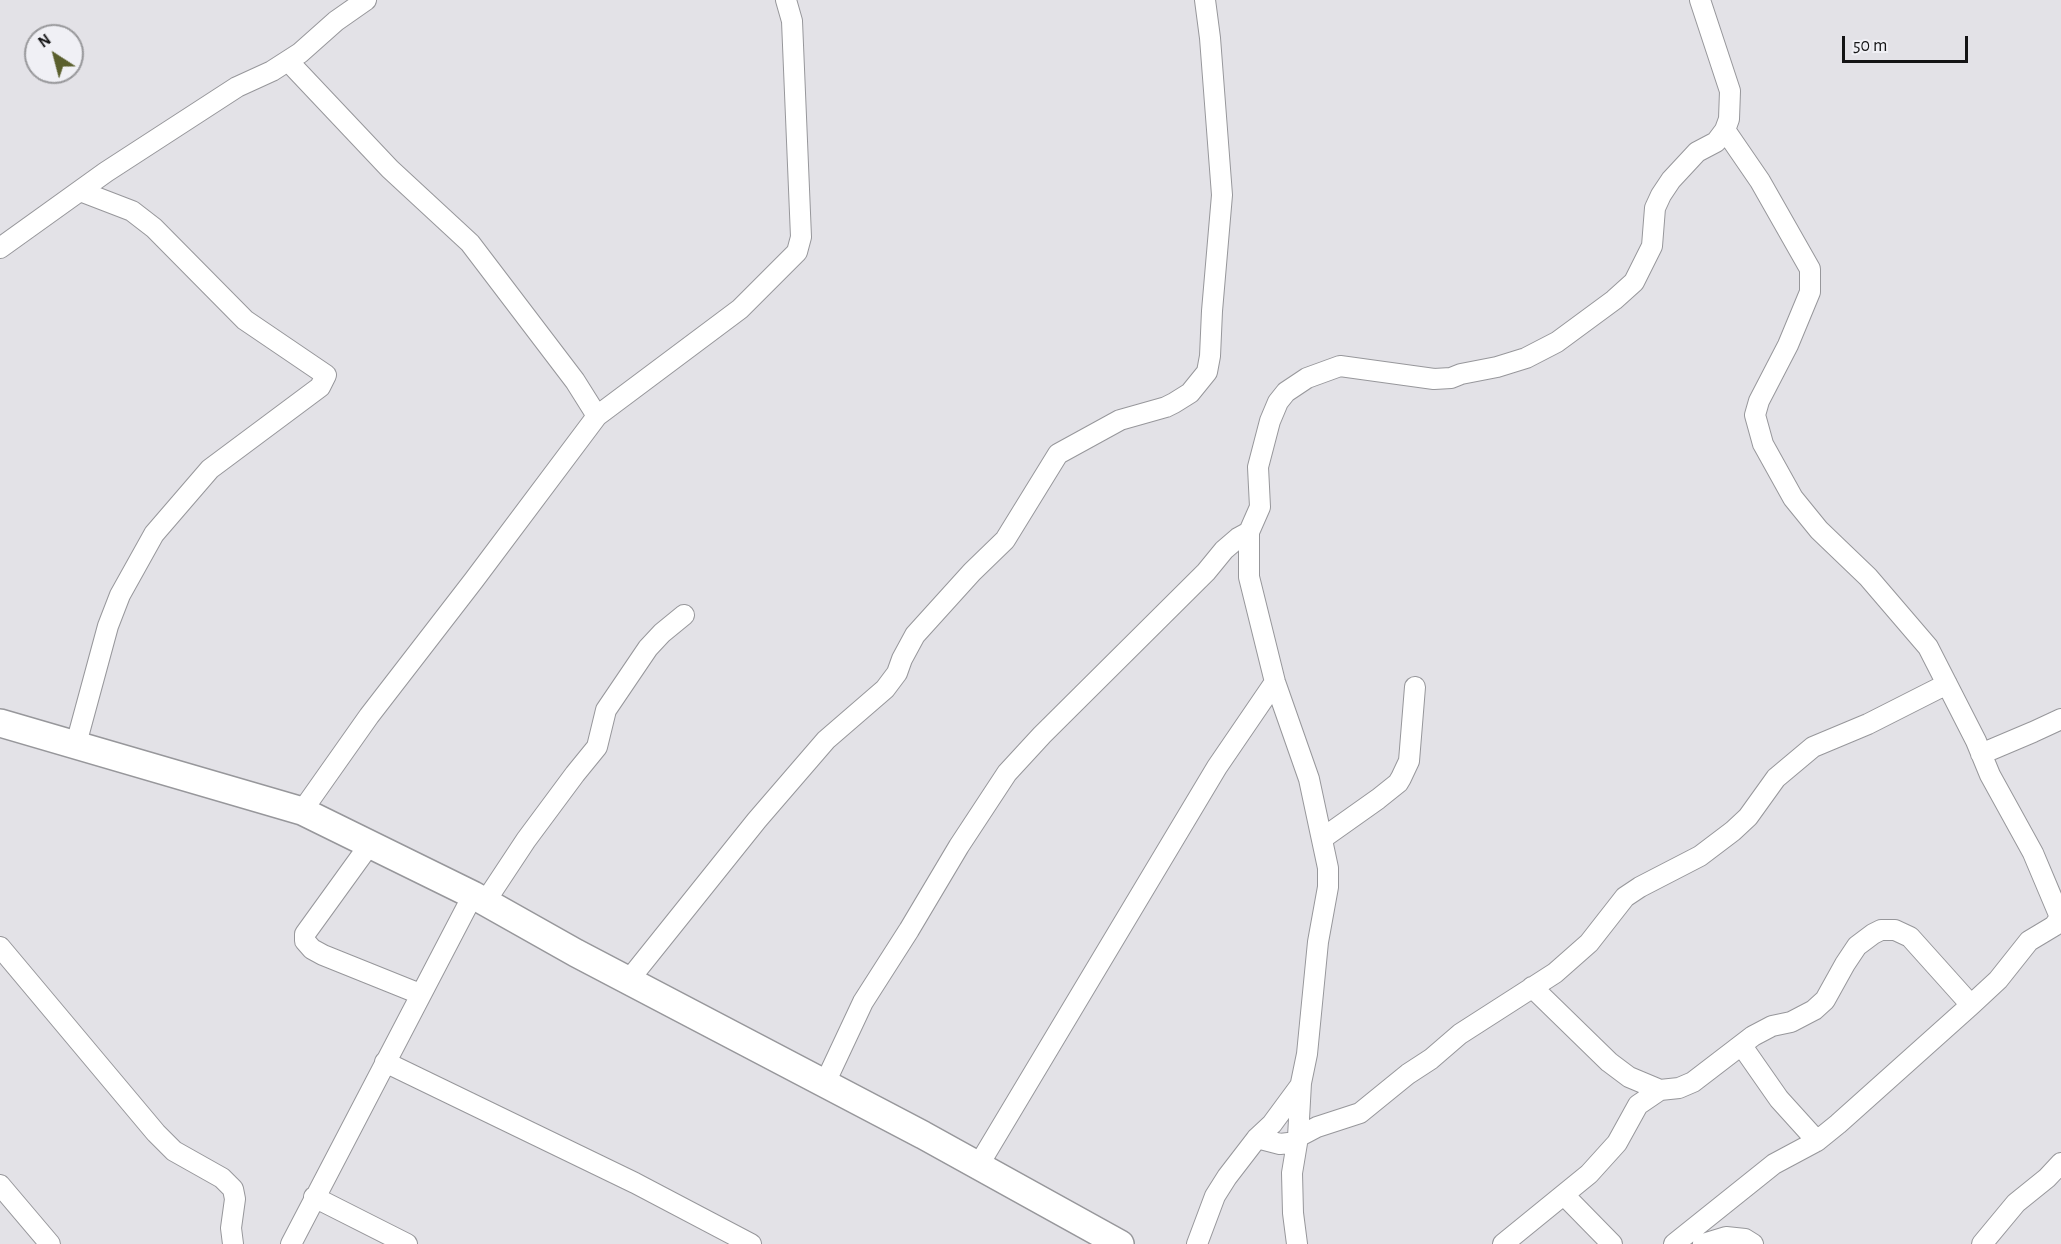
<!DOCTYPE html>
<html>
<head>
<meta charset="utf-8">
<style>
  body { margin:0 }
  #map { position:relative; width:2061px; height:1244px; overflow:hidden; background:#e3e2e7; font-family:"Alegreya Sans",sans-serif }
  canvas { display:block }
  .north { position:absolute; left:24px; top:24px; width:60px; height:60px; box-sizing:border-box; background:#f0f0f5; border:2px solid #98989b; border-radius:50%; rotate:324deg; font-size:16px; font-weight:700; line-height:24px; text-align:center; color:#141415 }
  .north::after { content:''; display:block; margin:auto; width:21px; height:27px; background:#5a5f2d; clip-path:polygon(50% 0,100% 100%,50% 72%,0 100%) }
  .scale { position:absolute; left:1842px; top:36px; width:126px; height:27px; box-sizing:border-box; border:3px solid #141415; border-top:0; padding-left:8px; font-size:18px; line-height:21px; white-space:nowrap; color:#141415; -webkit-text-stroke:4px #f0f0f5; paint-order:stroke }
</style>
</head>
<body>
<div id="map">
<canvas width="2061" height="1244"></canvas>
<div class="north">N</div>
<div class="scale">50 m</div>
</div>
<script>
const ctx = document.querySelector('canvas').getContext('2d');
ctx.lineJoin = 'round';
function toPath(rows) {
  const path = new Path2D();
  for (const r of rows) {
    path.moveTo(r[0], r[1]);
    for (let i = 2; i < r.length; i += 2) path.lineTo(r[i], r[i + 1]);
  }
  return path;
}
function trace(path, color, width, dash) {
  ctx.strokeStyle = color;
  ctx.lineWidth = width;
  ctx.lineCap = dash ? 'butt' : 'round';
  ctx.setLineDash(dash || []);
  ctx.stroke(path);
}
const street = toPath([
  [288,61,390,169,470,243,575,381,597,416],
  [0,248,106,172,237,87,272,71,300,53,336,21,366,0],
  [76,744,108,626,120,595,154,534,210,469,320,387,326,375,245,320,154,228,132,211,80,191],
  [1981,754,2033,732,2061,719],
  [302,811,369,716,474,580,597,416,740,309,797,252,801,237,792,21,786,0],
  [1323,838,1378,799,1398,783,1401,778,1409,761,1415,687],
  [370,844,305,934,305,941,312,949,323,955,420,994],
  [485,902,526,840,575,774,597,747,606,710,648,648,662,633,684,615],
  [0,947,156,1133,174,1151,222,1178,233,1189,235,1199,231,1228,233,1244],
  [628,981,757,820,826,740,885,689,897,673,902,659,915,635,972,572,1005,540,1058,454,1120,420,1166,407,1174,403,1190,393,1207,372,1210,356,1212,311,1222,195,1210,38,1205,0],
  [1532,987,1609,1062,1629,1077,1660,1090,1679,1088,1693,1082,1753,1036,1772,1026,1791,1022,1814,1010,1825,1000,1845,964,1857,946,1873,934,1881,930,1895,930,1910,937,1971,1005],
  [1742,1046,1779,1099,1817,1141],
  [385,1062,635,1183,751,1244],
  [825,1083,863,1002,909,930,959,846,1007,773,1042,735,1206,572,1224,550,1238,538,1249,532],
  [1298,1137,1317,1127,1360,1113,1408,1074,1431,1059,1460,1034,1555,973,1589,943,1625,897,1640,887,1700,856,1733,831,1748,817,1776,778,1813,747,1868,724,1947,684],
  [1257,1138,1280,1144,1297,1142],
  [978,1166,1217,767,1275,682],
  [0,1185,50,1244],
  [1564,1195,1612,1244],
  [314,1197,407,1244],
  [291,1244,473,895],
  [1197,1244,1215,1196,1227,1177,1257,1138,1272,1124,1300,1086],
  [1297,1244,1293,1213,1292,1173,1298,1137,1301,1083,1307,1054,1318,942,1328,887,1328,868,1309,779,1275,682,1249,577,1249,532,1260,507,1258,467,1270,421,1278,402,1286,392,1307,378,1340,366,1434,379,1451,378,1461,374,1497,367,1526,358,1557,342,1614,300,1634,282,1652,246,1655,208,1661,195,1671,180,1697,152,1716,142,1725,130,1729,119,1730,91,1700,0],
  [1503,1244,1589,1174,1617,1143,1638,1105,1660,1090],
  [1674,1244,1774,1164,1817,1141,1838,1124,1971,1005,1998,980,2029,941,2054,926,2060,917,2033,853,1990,775,1976,741,1928,647,1868,577,1819,530,1793,498,1763,444,1755,415,1759,401,1788,345,1810,292,1810,269,1760,181,1725,130],
  [1703,1244,1726,1237,1745,1239,1753,1244],
  [1982,1244,2016,1203,2047,1178,2061,1163]
]);
const secondary = toPath([
  [0,723,302,811,473,895,576,953,923,1135,1120,1244]
]);
trace(street, '#97979b', 22);
trace(secondary, '#97979b', 30);
trace(street, '#fff', 20);
trace(secondary, '#fff', 27);
</script>
</body>
</html>
